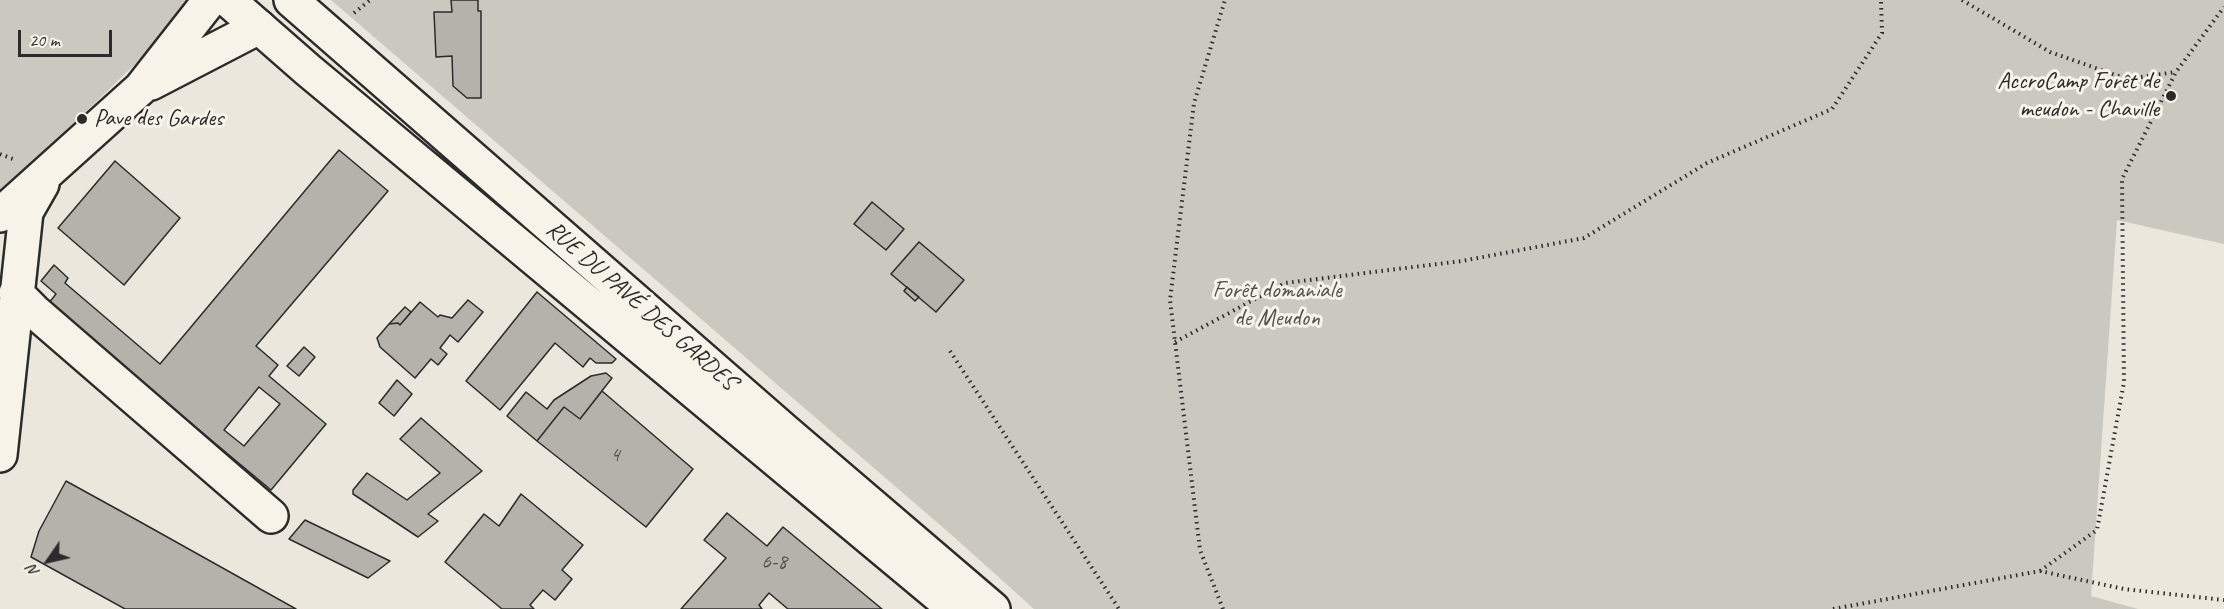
<!DOCTYPE html>
<html>
<head>
<meta charset="utf-8">
<style>
  body { margin:0 }
  #map { position:relative; width:2224px; height:609px; overflow:hidden; background:#ebe7dd; font-family:Caveat,sans-serif }
  canvas { display:block }
  .north { position:absolute; left:18px; top:531px; width:60px; height:60px; -webkit-text-stroke:4px #f7f3e8; paint-order:stroke; rotate:236deg; font-size:16px; font-weight:700; line-height:24px; text-align:center; color:#2b2b2b }
  .north::after { content:''; display:block; margin:auto; width:21px; height:27px; background:#2b2b2b; clip-path:polygon(50% 0,100% 100%,50% 72%,0 100%) }
  .scale { position:absolute; left:18px; top:30px; width:94px; height:27px; box-sizing:border-box; border:3px solid #2b2b2b; border-top:0; padding-left:8px; font-size:18px; line-height:21px; white-space:nowrap; color:#2b2b2b; -webkit-text-stroke:4px #f7f3e8; paint-order:stroke }
</style>
</head>
<body>
<div id="map">
<canvas width="2224" height="609"></canvas>
<div class="north">N</div>
<div class="scale">20 m</div>
</div>
<script>
const ctx = document.querySelector('canvas').getContext('2d');
ctx.lineJoin = 'round';
function fillPath(path, color) {
  ctx.fillStyle = color;
  ctx.fill(path, 'evenodd');
}
function toPath(rows) {
  const path = new Path2D();
  for (const r of rows) {
    path.moveTo(r[0], r[1]);
    for (let i = 2; i < r.length; i += 2) path.lineTo(r[i], r[i + 1]);
  }
  return path;
}
function trace(path, color, width, dash) {
  ctx.strokeStyle = color;
  ctx.lineWidth = width;
  ctx.lineCap = dash ? 'butt' : 'round';
  ctx.setLineDash(dash || []);
  ctx.stroke(path);
}
function label(font, color, halo, rows, align = 'center') {
  ctx.font = font + ' Caveat,sans-serif';
  ctx.lineWidth = 6;
  ctx.setLineDash([]);
  ctx.textBaseline = 'middle';
  ctx.strokeStyle = halo;
  ctx.fillStyle = color;
  for (const [text, x, y, turn = 0] of rows) {
    ctx.save();
    ctx.translate(x, y);
    ctx.rotate((+turn || 0) * Math.PI / 180);
    ctx.textAlign = isNaN(turn) ? turn : align;
    if (halo) ctx.strokeText(text, 0, 0);
    ctx.fillText(text, 0, 0);
    ctx.restore();
  }
}
const green = toPath([
  [0,0,201,0,0,195],
  [331,0,2224,0,2224,244,2117,220,2091,596,2138,609,1034,609,954,537]
]);
const building = toPath([
  [451,0,478,0,478,11,481,11,481,98,467,98,453,86,452,56,436,57,434,12,452,12,451,0],
  [339,150,388,191,256,346,278,365,269,376,326,424,271,490,48,304,56,294,41,281,54,265,68,278,65,283,160,364,339,150],
  [259,387,280,404,244,446,224,430,259,387],
  [115,161,180,218,124,285,58,228,115,161],
  [872,202,904,229,886,250,854,224,872,202],
  [919,242,964,280,936,312,891,274,919,242],
  [907,287,919,297,915,301,904,291,907,287],
  [537,292,616,359,612,363,596,363,590,358,583,367,555,343,500,410,466,381,537,292],
  [468,300,483,312,458,342,450,335,440,348,447,354,438,365,431,359,415,378,380,347,377,338,389,324,398,323,400,325,420,302,438,317,440,315,452,318,468,300],
  [405,307,411,312,400,325,398,323,389,324,405,307],
  [304,347,315,357,299,376,287,366,304,347],
  [606,373,612,378,580,419,564,407,537,441,507,416,526,392,547,409,554,400,591,376,606,373],
  [397,380,412,394,394,416,379,403,397,380],
  [602,391,693,469,646,527,537,441,564,407,580,419,602,391],
  [421,418,482,471,428,514,438,521,418,537,353,494,353,490,367,473,407,500,440,473,400,439,421,418],
  [66,481,135,519,296,609,125,609,31,557,39,531,66,481],
  [521,494,583,545,562,570,572,579,555,600,543,590,530,605,534,609,502,609,445,562,484,514,499,526,521,494],
  [727,513,767,546,783,527,882,609,788,609,769,593,759,605,762,609,681,609,726,558,704,540,727,513],
  [305,520,390,561,368,578,289,539,305,520]
]);
const path = toPath([
  [1962,0,2050,52,2127,79,2176,72],
  [354,13,370,0],
  [0,154,13,159],
  [1175,342,1285,283,1462,261,1584,238,1707,163,1832,109,1882,33,1881,0],
  [950,351,1119,609],
  [2040,571,2097,530,2124,382,2122,179,2176,72,2224,7],
  [1223,609,1200,550,1170,300,1194,103,1225,0],
  [1833,609,2040,571,2124,589,2224,600]
]);
const minor = toPath([
  [151,83,259,27],
  [0,215,141,88,210,0],
  [16,293,34,311,271,516],
  [0,455,26,212,42,184]
]);
const major = toPath([
  [228,0,308,70,955,609],
  [291,0,786,432,993,609]
]);
const markers = [
  [2171,96,6,"#2b2b2b"],
  [82,119,6,"#2b2b2b"]
];
const numberNames = [
  ["4",615,455],
  ["6-8",774,562]
];
const poiNames = [
  ["AccroCamp Forêt de",2159,82],
  ["meudon - Chaville",2159,110],
  ["Pave des Gardes",94,119,"left"]
];
const parkNames = [
  ["Forêt domaniale",1277,291],
  ["de Meudon",1277,319]
];
const streetNames = [
  ["RUE DU PAVÉ DES GARDES",641,306,41]
];
fillPath(green, '#cbc8bf');
fillPath(building, '#b5b2ab');
trace(building, '#2b2b2b', 1.5);
trace(minor, '#2b2b2b', 38);
trace(major, '#2b2b2b', 38);
trace(path, '#2b2b2b', 4, [1.5, 4.5]);
trace(minor, '#f7f3e8', 33);
trace(major, '#f7f3e8', 33);
for (const [x, y, r, color] of markers) {
  const dot = new Path2D();
  dot.arc(x, y, r, 0, 2 * Math.PI);
  ctx.fillStyle = color;
  ctx.fill(dot);
  trace(dot, '#f7f3e8', 2);
}
label('21px', '#4e4d4b', null, numberNames);
label('24px', '#2b2b2b', '#f7f3e8', poiNames, 'right');
label('24px', '#535250', '#f7f3e8', parkNames);
label('24px', '#2b2b2b', '#f7f3e8', streetNames);
</script>
</body>
</html>
